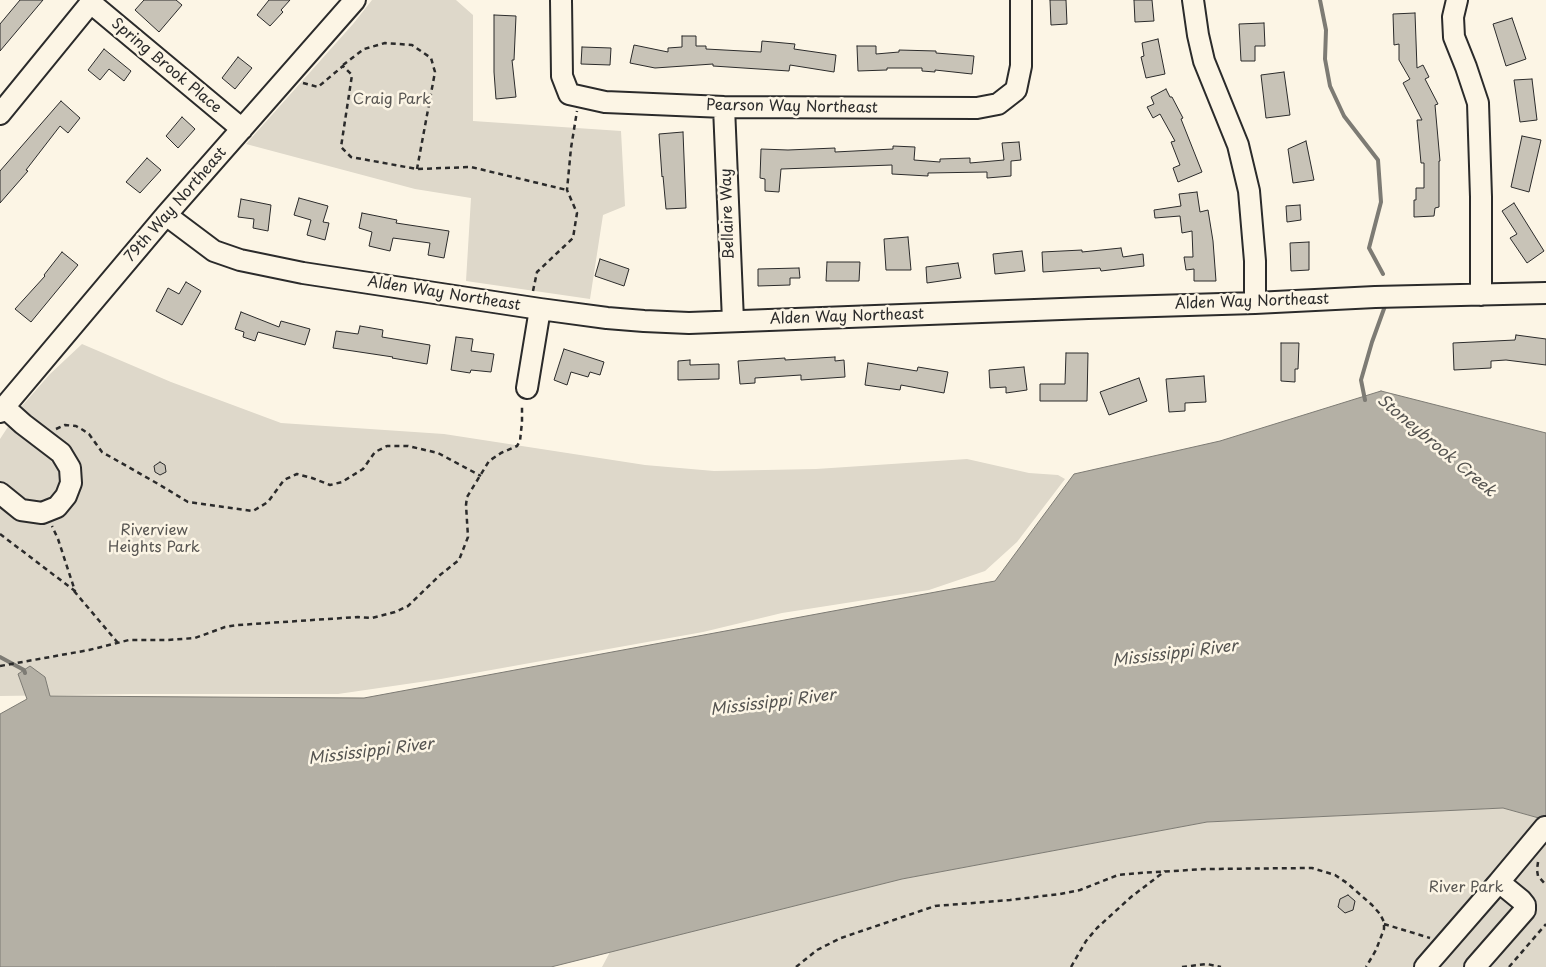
<!DOCTYPE html>
<html>
<head>
<meta charset="utf-8">
<style>
  body { margin:0 }
  canvas { display:block; background:#fcf5e5 }
</style>
</head>
<body>
<canvas width="1546" height="967"></canvas>
<script>
const ctx = document.querySelector('canvas').getContext('2d');
ctx.lineJoin = 'round';
function fillPath(path, color) {
  ctx.fillStyle = color;
  ctx.fill(path, 'evenodd');
}
function toPath(rows) {
  const path = new Path2D();
  for (const r of rows) {
    path.moveTo(r[0], r[1]);
    for (let i = 2; i < r.length; i += 2) path.lineTo(r[i], r[i + 1]);
  }
  return path;
}
function trace(path, color, width, dash) {
  ctx.strokeStyle = color;
  ctx.lineWidth = width;
  ctx.lineCap = dash ? 'butt' : 'round';
  ctx.setLineDash(dash || []);
  ctx.stroke(path);
}
function label(font, color, halo, rows, align = 'center') {
  ctx.font = font + ' "Playpen Sans",sans-serif';
  ctx.lineWidth = 5;
  ctx.setLineDash([]);
  ctx.textBaseline = 'middle';
  ctx.strokeStyle = halo;
  ctx.fillStyle = color;
  for (const [text, x, y, turn = 0] of rows) {
    ctx.save();
    ctx.translate(x, y);
    ctx.rotate((+turn || 0) * Math.PI / 180);
    ctx.textAlign = isNaN(turn) ? turn : align;
    if (halo) ctx.strokeText(text, 0, 0);
    ctx.fillText(text, 0, 0);
    ctx.restore();
  }
}
const green = toPath([
  [372,0,456,0,473,15,473,121,621,131,625,206,603,215,590,299,466,281,471,198,415,189,246,144,353,24],
  [82,344,171,382,281,423,444,434,645,465,714,471,816,469,967,459,1029,473,1058,475,1065,479,1017,542,985,571,929,590,782,613,703,632,441,679,338,694,136,694,0,696,0,439,21,407,50,374],
  [1503,808,1546,820,1546,967,602,967,610,952,902,879,1207,822]
]);
const water = toPath([
  [1381,391,1546,433,1546,820,1503,808,1207,822,902,879,551,967,0,967,0,714,27,699,18,674,30,666,45,677,50,696,364,698,995,581,1074,474,1220,441,1381,391]
]);
const stream = toPath([
  [1320,0,1326,30,1325,59,1330,86,1344,116,1378,160,1381,202,1369,248,1383,274],
  [1365,400,1361,380,1372,342,1385,306],
  [0,657,24,670,25,673]
]);
const building = toPath([
  [20,0,43,0,0,51,0,24,20,0],
  [144,0,176,0,182,5,159,32,135,10,144,0],
  [269,0,290,0,281,10,283,12,270,26,257,15,269,0],
  [1050,0,1066,0,1067,24,1051,25,1050,0],
  [1134,0,1152,0,1154,21,1135,22,1134,0],
  [1415,13,1417,68,1423,65,1429,77,1425,79,1438,104,1435,105,1440,161,1439,161,1439,207,1435,208,1434,216,1414,217,1414,200,1416,200,1416,188,1424,188,1424,163,1421,163,1417,120,1422,120,1403,83,1410,79,1399,60,1399,44,1394,45,1393,14,1415,13],
  [494,15,516,16,514,60,512,60,516,97,496,99,494,72,494,15],
  [1512,18,1526,59,1506,66,1493,24,1512,18],
  [1264,23,1265,46,1255,46,1255,61,1241,61,1239,24,1264,23],
  [682,36,696,36,696,46,706,46,706,49,761,52,762,41,795,44,794,49,836,55,834,72,790,65,789,71,713,66,713,64,655,68,630,63,634,45,668,52,668,48,682,47,682,36],
  [1158,39,1165,74,1146,78,1141,57,1144,56,1142,43,1158,39],
  [857,46,876,46,876,54,899,52,899,50,936,51,936,53,974,56,972,74,935,70,935,72,922,71,922,68,887,68,887,70,858,71,857,46],
  [582,47,611,48,610,65,581,64,582,47],
  [104,49,131,71,124,81,109,69,100,80,88,70,104,49],
  [238,57,252,68,235,89,222,78,238,57],
  [1284,72,1290,115,1266,118,1261,75,1284,72],
  [1532,79,1537,120,1520,122,1514,80,1532,79],
  [1166,89,1170,97,1172,97,1183,118,1181,119,1202,172,1178,182,1173,168,1180,165,1171,142,1175,141,1160,114,1153,118,1147,107,1154,104,1151,97,1166,89],
  [61,101,80,118,68,133,60,126,26,170,28,171,0,203,0,171,61,101],
  [182,117,195,129,178,148,166,136,182,117],
  [683,132,686,208,666,209,663,176,662,177,659,134,683,132],
  [1522,136,1541,140,1529,192,1511,187,1522,136],
  [1306,141,1314,180,1293,183,1288,149,1306,141],
  [1019,142,1021,160,1011,161,1011,176,987,178,987,172,928,173,928,176,892,174,892,165,781,169,779,192,765,191,765,179,760,178,761,149,788,150,835,148,835,152,893,149,893,146,915,147,914,160,940,162,940,159,970,158,970,163,1004,160,1002,143,1019,142],
  [147,158,161,170,140,193,126,182,147,158],
  [1197,192,1200,212,1208,210,1213,241,1216,281,1194,281,1194,269,1186,270,1184,257,1193,257,1192,231,1182,233,1180,216,1155,218,1154,210,1181,206,1179,194,1197,192],
  [299,198,328,206,323,222,329,223,325,240,307,235,311,220,294,215,299,198],
  [241,199,271,205,268,231,253,228,254,219,238,217,241,199],
  [1514,203,1544,251,1527,263,1510,238,1517,234,1502,211,1514,203],
  [1300,205,1301,220,1287,222,1286,206,1300,205],
  [362,213,397,220,396,223,449,231,444,258,428,255,430,243,393,238,390,251,369,246,372,232,359,228,362,213],
  [908,237,911,270,886,270,884,239,908,237],
  [1309,242,1309,270,1291,271,1290,243,1309,242],
  [1121,248,1123,257,1143,254,1144,266,1101,271,1100,268,1043,272,1042,252,1082,250,1082,252,1121,248],
  [1022,251,1025,271,995,274,993,254,1022,251],
  [62,252,78,265,31,322,15,309,45,276,44,275,62,252],
  [600,259,629,269,624,286,595,276,600,259],
  [827,262,860,262,859,281,826,281,827,262],
  [958,263,961,278,927,283,926,267,958,263],
  [799,268,800,278,790,278,790,285,758,286,758,269,799,268],
  [186,282,201,291,182,325,156,311,168,288,179,294,186,282],
  [241,312,279,327,281,321,310,329,305,345,258,332,255,341,243,337,244,332,235,329,241,312],
  [360,326,383,330,382,337,430,345,427,364,392,358,393,357,333,348,336,331,358,334,360,326],
  [1516,335,1546,339,1546,365,1506,360,1491,361,1491,368,1454,370,1453,343,1515,340,1516,335],
  [456,337,473,339,471,351,494,354,491,372,471,370,470,373,451,370,456,337],
  [1281,343,1299,343,1298,369,1295,369,1295,382,1281,381,1281,343],
  [564,349,604,362,600,375,590,372,588,377,571,372,567,385,554,380,564,349],
  [1066,353,1088,353,1087,401,1040,401,1040,384,1065,384,1066,353],
  [835,357,835,361,844,360,845,377,801,380,801,375,755,378,755,383,740,384,738,361,785,358,785,360,835,357],
  [690,360,690,365,719,364,719,379,678,380,678,361,690,360],
  [868,363,917,371,918,367,948,372,944,393,901,385,900,390,865,385,868,363],
  [1024,367,1027,390,1006,393,1006,387,990,388,989,370,1024,367],
  [1204,376,1206,402,1185,403,1185,411,1169,412,1166,379,1204,376],
  [1139,378,1147,401,1109,415,1100,392,1139,378],
  [160,462,165,465,166,472,160,475,155,472,154,466,160,462],
  [1348,895,1355,901,1353,910,1345,913,1338,907,1340,899,1348,895]
]);
const path = toPath([
  [343,65,364,49,385,43,412,45,431,58,435,72,417,169],
  [303,83,318,87,343,66,352,75,341,147,351,157,417,169,471,167,567,190],
  [533,291,537,272,573,238,577,213,567,190,571,148,577,111],
  [56,429,65,425,76,426,83,430,89,434,102,452,160,485,188,502,253,511,268,502,284,480,297,474,312,478,330,485,342,482,363,469,375,452,387,446,408,446,438,453,481,476],
  [0,534,75,591,58,539,52,526],
  [74,591,118,643],
  [0,666,89,650,129,640,167,640,195,638,225,627,238,625,358,617,372,618,395,612,408,606,440,575,459,560,468,537,466,505,467,497,489,461,501,453,517,446,520,441,522,422,522,404],
  [1538,862,1537,870,1538,876,1546,885],
  [1384,924,1430,938],
  [796,967,817,950,841,938,935,906,1010,900,1060,894,1080,890,1118,875,1140,873,1206,869,1312,868,1335,875,1347,883,1372,905,1380,914,1384,922,1384,929,1376,950,1366,967],
  [1071,967,1086,941,1097,928,1131,897,1165,871],
  [1182,967,1207,964,1221,967],
  [1509,967,1546,924]
]);
const minor = toPath([
  [561,0,562,76,569,94,605,102,724,107,977,108,998,104,1016,90,1021,66,1021,0],
  [1193,0,1198,35,1204,61,1238,145,1249,191,1255,261,1255,303],
  [1457,0,1453,17,1454,37,1466,67,1478,103,1481,197,1481,295],
  [91,3,242,129],
  [724,107,733,321],
  [0,114,93,0],
  [166,215,214,251,240,260,303,273,540,309,607,318,644,321,689,323,1088,308,1255,303,1375,297,1546,293],
  [527,388,540,309],
  [0,412,166,215,355,0],
  [0,493,21,510,42,513,57,507,66,496,71,483,70,468,61,453,23,424,4,407],
  [1499,882,1545,827],
  [1425,967,1499,882,1521,900,1525,905,1525,910,1475,967]
]);
const streetNames = [
  ["Spring Brook Place",166,66,40],
  ["Pearson Way Northeast",792,107,1],
  ["79th Way Northeast",176,205,-49],
  ["Bellaire Way",728,214,-92],
  ["Alden Way Northeast",444,294,9],
  ["Alden Way Northeast",1252,302,-2],
  ["Alden Way Northeast",847,317,-2]
];
const parkNames = [
  ["Craig Park",392,100],
  ["Riverview",154,531],
  ["Heights Park",154,548],
  ["River Park",1466,888]
];
const waterNames = [
  ["Stoneybrook Creek",1436,446,40],
  ["Mississippi River",1175,654,-7],
  ["Mississippi River",773,703,-7],
  ["Mississippi River",371,752,-7]
];
fillPath(green, '#ded8ca');
fillPath(water, '#b4b0a5');
trace(water, '#7d7b74', 1);
trace(stream, '#7d7b74', 4);
fillPath(building, '#c8c3b7');
trace(building, '#2b2b2b', 1);
trace(minor, '#2b2b2b', 24);
trace(path, '#2b2b2b', 2.5, [5, 4]);
trace(minor, '#fcf5e5', 20);
label('15px', '#2b2b2b', '#fcf5e5', streetNames);
label('15px', '#585653', '#fcf5e5', parkNames);
label('italic 16px', '#545350', '#fcf5e5', waterNames);
</script>
</body>
</html>
